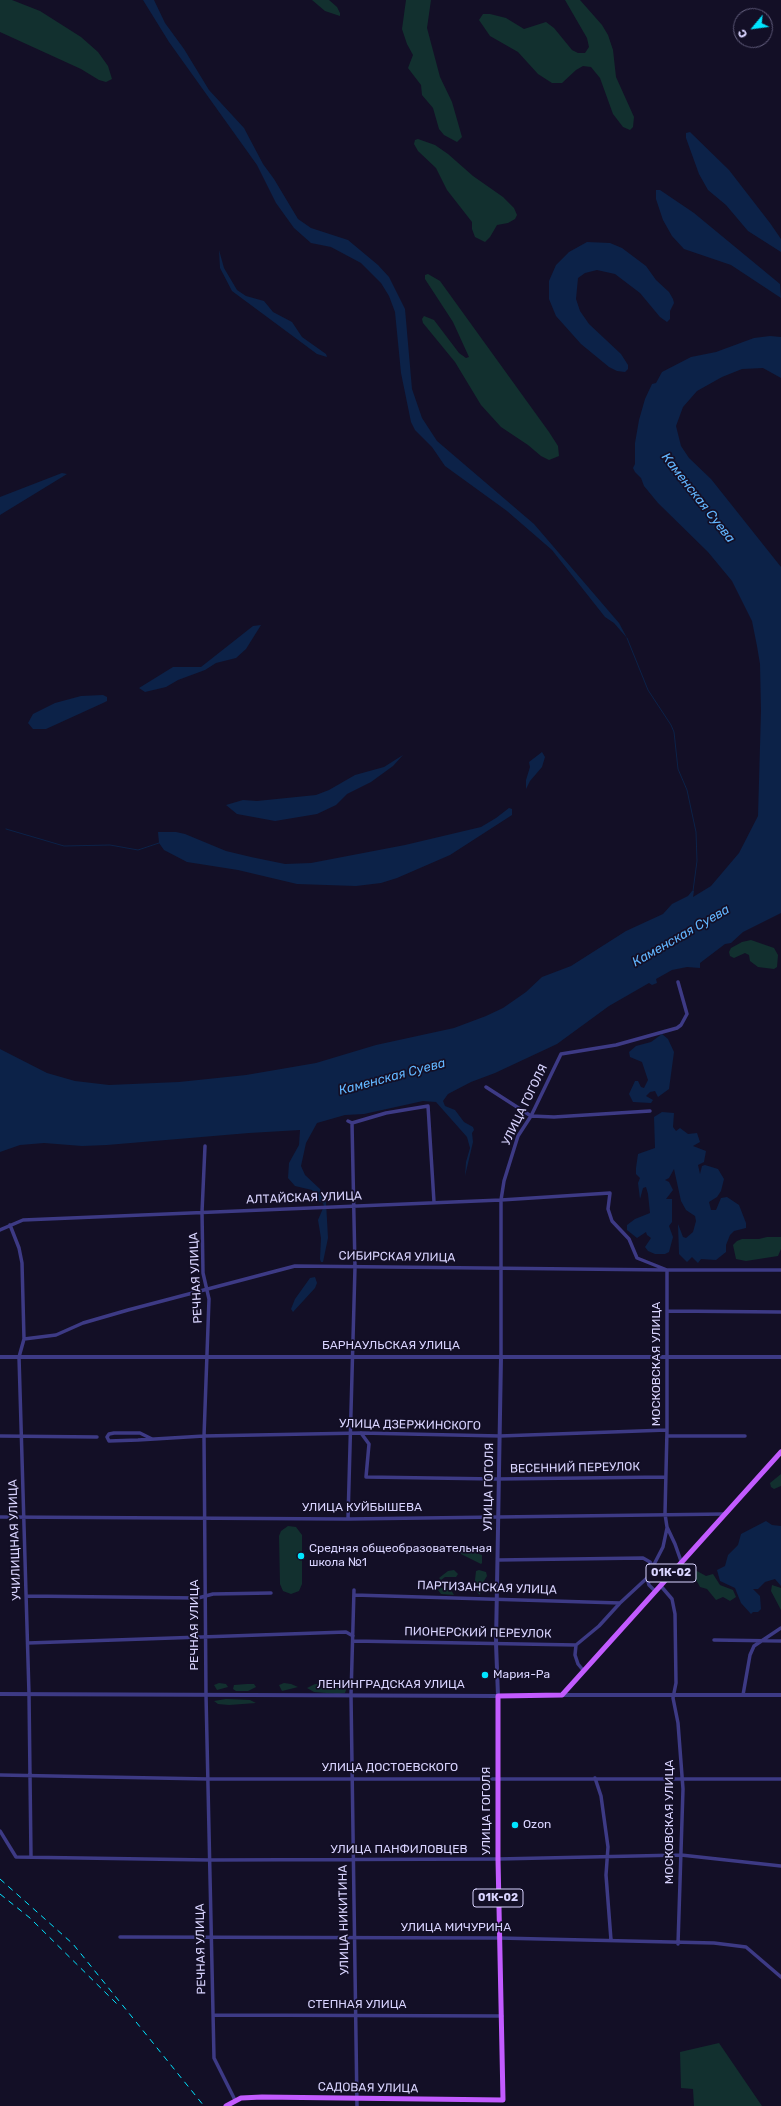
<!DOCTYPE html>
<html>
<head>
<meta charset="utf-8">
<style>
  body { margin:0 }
  #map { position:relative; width:781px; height:2106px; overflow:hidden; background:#130f26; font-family:Rubik,sans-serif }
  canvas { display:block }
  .north { position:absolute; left:733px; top:8px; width:40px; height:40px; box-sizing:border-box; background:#130f26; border:1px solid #625e7d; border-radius:50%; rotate:241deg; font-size:11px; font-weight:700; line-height:16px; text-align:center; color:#d9d4ff }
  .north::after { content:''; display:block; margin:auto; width:14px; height:18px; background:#00e5ff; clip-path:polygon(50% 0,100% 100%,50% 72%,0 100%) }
</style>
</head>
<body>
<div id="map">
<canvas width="781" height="2106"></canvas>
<div class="north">С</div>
</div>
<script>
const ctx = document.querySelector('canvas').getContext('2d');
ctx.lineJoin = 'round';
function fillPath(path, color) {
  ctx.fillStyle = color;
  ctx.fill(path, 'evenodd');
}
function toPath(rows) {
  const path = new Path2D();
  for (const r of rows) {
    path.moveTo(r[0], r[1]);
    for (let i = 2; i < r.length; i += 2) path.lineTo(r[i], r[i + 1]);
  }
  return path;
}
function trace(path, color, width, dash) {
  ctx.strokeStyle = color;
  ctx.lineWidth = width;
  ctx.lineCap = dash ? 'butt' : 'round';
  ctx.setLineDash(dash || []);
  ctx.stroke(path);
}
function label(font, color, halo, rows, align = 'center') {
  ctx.font = font + ' Rubik,sans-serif';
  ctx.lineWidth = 3.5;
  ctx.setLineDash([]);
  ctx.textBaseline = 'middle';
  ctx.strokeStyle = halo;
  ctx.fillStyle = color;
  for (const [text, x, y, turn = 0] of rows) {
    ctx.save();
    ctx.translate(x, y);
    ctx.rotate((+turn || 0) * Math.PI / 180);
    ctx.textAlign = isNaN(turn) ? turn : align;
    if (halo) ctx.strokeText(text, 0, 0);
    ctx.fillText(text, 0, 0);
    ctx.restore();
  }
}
const green = toPath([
  [0,0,12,0,40,11,81,37,98,52,108,66,112,79,106,82,99,80,81,69,0,32],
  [312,0,329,0,337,7,340,13,340,16,325,11],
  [406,0,431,0,427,28,440,77,452,102,462,137,457,142,444,135,439,129,433,108,422,95,421,85,408,68,413,55,407,44,402,29],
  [565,0,580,0,602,25,608,35,613,50,616,77,634,117,633,127,630,130,623,127,613,114,600,78,591,67,583,66,576,70,562,83,552,83,538,74,518,52,490,36,479,20,483,14,490,14,506,18,524,29,546,22,554,28,572,50,578,53,585,53,589,47,587,38],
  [418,139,435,145,448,154,473,176,503,197,514,208,517,215,515,219,508,223,497,225,490,237,485,242,475,237,472,229,472,222,447,190,436,168,418,151,414,144,415,140],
  [428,274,440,281,549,432,558,446,559,456,549,460,541,456,528,445,501,427,481,405,455,362,423,323,422,319,424,316,434,320,459,353,466,358,469,357,453,322,425,279,425,275],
  [751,940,774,948,778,955,777,967,774,969,758,967,750,961,749,955,745,953,734,958,730,956,729,952,731,948,742,942],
  [767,1237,781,1237,781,1249,778,1256,746,1261,736,1259,733,1245,737,1241,742,1239,759,1239],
  [781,1474,781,1486,774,1489,771,1487,770,1483],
  [288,1526,296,1527,302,1535,302,1584,299,1591,291,1594,283,1591,280,1584,279,1536,281,1531],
  [462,1549,482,1555,482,1563,481,1564,461,1554],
  [454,1570,458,1574,456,1577,445,1577,441,1580,439,1578,448,1571],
  [479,1570,486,1572,487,1576,482,1584,480,1595,477,1592,475,1580,476,1571],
  [697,1571,706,1576,713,1574,720,1585,733,1590,736,1597,730,1601,723,1597,716,1600,707,1589,700,1587,694,1576,694,1573],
  [772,1585,781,1588,781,1610,771,1591],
  [441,1588,451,1590,454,1595,441,1594,438,1590],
  [219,1683,226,1684,228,1687,217,1690,214,1685],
  [284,1683,291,1684,298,1687,282,1691,279,1685],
  [247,1684,254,1684,256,1687,248,1691,236,1691,233,1689,234,1685],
  [315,1684,343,1686,346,1690,345,1693,338,1694,314,1692,307,1688],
  [226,1699,250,1700,256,1703,229,1705,218,1704,214,1701],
  [719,2043,762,2106,694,2106,693,2089,681,2088,680,2052]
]);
const water = toPath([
  [143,0,154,0,165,23,184,49,209,90,244,128,263,164,274,179,298,219,311,228,348,240,378,265,389,277,405,309,412,389,422,418,437,441,534,524,619,623,627,638,614,623,605,617,552,550,507,511,445,466,432,447,415,430,411,422,401,373,395,312,389,296,381,283,361,263,331,247,311,243,294,228,276,203,257,165,169,42],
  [690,132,729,170,770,223,781,239,781,252,748,231,726,205,708,190,699,174,686,138,686,133],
  [656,190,660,190,694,213,780,284,781,298,731,265,684,249,672,236,663,220,656,199],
  [587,242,610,243,622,248,646,266,656,280,669,292,673,299,674,303,670,311,670,319,667,322,660,317,640,293,615,274,597,270,585,273,578,278,576,299,580,311,589,324,621,354,628,365,628,369,625,372,617,371,609,367,581,344,556,316,549,299,549,281,556,265,569,252],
  [219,250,224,268,237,290,246,296,264,301,273,312,292,322,302,337,326,354,327,357,317,354,232,291,220,268],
  [770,336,781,337,781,378,763,368,742,369,722,377,697,391,683,407,676,426,681,446,689,458,711,479,781,567,781,913,743,932,731,943,725,944,700,963,700,968,687,967,672,970,656,979,657,983,652,985,649,983,609,1006,557,1044,495,1073,471,1082,448,1094,443,1101,445,1106,455,1110,464,1122,473,1127,474,1130,472,1133,473,1142,465,1176,466,1162,470,1148,467,1137,436,1102,423,1101,364,1114,345,1115,317,1123,306,1143,301,1166,305,1175,320,1189,326,1202,328,1238,323,1262,321,1262,320,1259,321,1238,318,1220,324,1206,323,1203,316,1200,312,1190,295,1186,288,1178,289,1163,299,1145,300,1130,249,1133,107,1145,82,1146,44,1143,20,1145,0,1152,0,1049,47,1073,75,1081,109,1085,179,1082,246,1075,316,1063,376,1045,454,1028,486,1016,503,1008,526,992,542,977,571,966,626,931,663,914,672,904,688,896,692,891,694,891,693,897,711,886,739,853,758,816,761,711,760,664,757,646,752,621,732,581,708,552,658,503,644,486,641,478,635,472,633,468,635,464,635,443,639,420,645,399,652,384,656,383,662,372,691,357,716,352,754,338],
  [62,473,67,474,0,515,0,497],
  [261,625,246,649,236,658,216,663,205,670,178,680,166,687,145,692,139,688,173,667,201,667,253,626],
  [103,695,107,697,107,701,103,703,46,729,33,729,28,723,33,714,55,703,81,696],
  [542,752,545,757,542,767,530,781,526,789,526,780,530,767,529,762],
  [403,755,393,766,371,782,347,794,336,805,317,814,275,821,237,814,226,805,243,800,257,801,316,795,329,790,355,775,384,767],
  [509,808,512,809,512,815,450,855,397,878,381,883,356,886,297,884,238,870,187,862,164,850,159,843,158,832,176,832,185,834,226,851,251,857,285,864,311,863,405,845,481,827,496,818],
  [662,1034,668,1039,674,1052,669,1089,658,1097,655,1091,650,1092,646,1096,653,1100,651,1103,633,1102,629,1094,635,1081,638,1081,641,1087,644,1088,648,1080,642,1062,630,1057,629,1052,636,1046,651,1042],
  [662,1112,674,1113,673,1127,676,1131,680,1128,688,1134,697,1133,700,1142,693,1146,706,1151,704,1162,698,1165,700,1174,702,1166,705,1165,718,1169,724,1179,721,1191,717,1197,709,1202,711,1210,716,1210,721,1198,727,1197,739,1205,746,1223,746,1228,734,1231,730,1235,726,1245,726,1252,716,1260,701,1259,698,1263,692,1257,687,1262,679,1254,678,1224,683,1237,686,1238,693,1232,696,1221,695,1216,686,1210,681,1201,674,1169,669,1178,665,1180,669,1182,673,1190,666,1199,672,1199,672,1222,669,1226,673,1237,669,1252,665,1254,655,1254,648,1251,645,1247,651,1238,647,1235,646,1232,637,1238,627,1230,627,1225,635,1219,650,1213,648,1194,646,1187,643,1188,640,1199,638,1183,640,1178,636,1174,636,1168,638,1154,655,1148,654,1117],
  [315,1277,317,1283,315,1288,293,1312,291,1309,295,1299,310,1278],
  [766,1521,772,1525,781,1526,781,1586,775,1579,765,1582,758,1589,753,1589,760,1596,761,1609,758,1612,753,1612,751,1614,741,1603,735,1588,720,1581,717,1570,725,1566,728,1555,738,1545,741,1534]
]);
const stream = toPath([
  [627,638,648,690,671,725,674,732,678,769,687,790,696,832,697,861,693,891],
  [6,829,64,846,110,845,138,850,159,843]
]);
const minor = toPath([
  [486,1087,531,1116,554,1117,650,1111],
  [348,1121,352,1123,386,1113,428,1106,434,1202],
  [205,1146,202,1212,203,1273,209,1299,204,1436,206,1695,214,2058,235,2100],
  [10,1225,19,1248,22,1263,24,1339,19,1357,29,1694,31,1857],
  [0,1230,23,1220,501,1200,610,1193,608,1209,612,1221,629,1239,637,1258,667,1270,667,1430,665,1514,667,1527,675,1544,681,1561],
  [667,1311,781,1312],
  [24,1339,56,1335,83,1323,128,1310,295,1266,667,1270,781,1270],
  [501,1357,501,1200,504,1181,518,1136,531,1116,561,1054,616,1045,677,1028,681,1025,687,1014,678,982],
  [361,1433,369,1444,366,1477,496,1479,666,1477],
  [0,1436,97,1437],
  [667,1436,745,1436],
  [152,1439,140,1433,114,1433,109,1434,107,1437,109,1441,138,1440,204,1436,361,1433,500,1436,667,1430],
  [0,1517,348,1519,725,1514],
  [348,1519,355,1267,352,1123],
  [498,1560,643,1558,650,1562,653,1567],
  [647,1578,649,1585,655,1591],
  [660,1585,672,1599,675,1614,676,1683,673,1698,678,1723,683,1789,678,1944],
  [354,1590,351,1695,357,2106],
  [354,1595,620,1603],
  [26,1596,198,1598,213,1594,271,1593],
  [714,1640,781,1641],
  [353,1641,576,1645,575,1655,578,1664,583,1670],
  [28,1643,346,1632,353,1636],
  [576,1645,599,1626,620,1603,647,1578,663,1547,667,1528],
  [743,1695,750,1655,754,1646,781,1628],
  [0,1775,208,1779,781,1779],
  [595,1778,601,1796,608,1847,606,1875,611,1940],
  [0,1831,16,1857,209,1860,498,1859,681,1855,781,1866],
  [120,1937,499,1938,714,1943,746,1947,781,1977],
  [213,2015,502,2016]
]);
const tertiary = toPath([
  [0,1357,781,1357],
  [0,1694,498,1696,496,1643,501,1357],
  [562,1695,781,1695]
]);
const primary = toPath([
  [226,2106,241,2098,262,2097,503,2100,498,1859,498,1696,562,1695,781,1452]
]);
const rail = toPath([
  [0,1879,73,1944,204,2106],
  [0,1894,30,1918,117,2004]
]);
const markers = [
  [301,1556,4,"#00e5ff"],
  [485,1675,4,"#00e5ff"],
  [515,1825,4,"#00e5ff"]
];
const shields = [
  [671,1573,50],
  [498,1898,50]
];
const shieldNames = [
  ["01К-02",671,1573],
  ["01К-02",498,1898]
];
const streetNames = [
  ["УЛИЦА ГОГОЛЯ",525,1105,-64],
  ["АЛТАЙСКАЯ УЛИЦА",304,1198,-2],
  ["СИБИРСКАЯ УЛИЦА",397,1257,1],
  ["РЕЧНАЯ УЛИЦА",196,1278,-93],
  ["БАРНАУЛЬСКАЯ УЛИЦА",391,1346],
  ["МОСКОВСКАЯ УЛИЦА",657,1364,-90],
  ["УЛИЦА ДЗЕРЖИНСКОГО",410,1425,1],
  ["ВЕСЕННИЙ ПЕРЕУЛОК",575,1468,-1],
  ["УЛИЦА ГОГОЛЯ",489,1487,-89],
  ["УЛИЦА КУЙБЫШЕВА",362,1508],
  ["УЧИЛИЩНАЯ УЛИЦА",15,1540,-92],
  ["ПАРТИЗАНСКАЯ УЛИЦА",487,1588,2],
  ["РЕЧНАЯ УЛИЦА",195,1625,-90],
  ["ПИОНЕРСКИЙ ПЕРЕУЛОК",478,1633,1],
  ["ЛЕНИНГРАДСКАЯ УЛИЦА",391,1685],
  ["УЛИЦА ДОСТОЕВСКОГО",390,1768],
  ["УЛИЦА ГОГОЛЯ",487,1811,-90],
  ["МОСКОВСКАЯ УЛИЦА",670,1822,-90],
  ["УЛИЦА ПАНФИЛОВЦЕВ",399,1850],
  ["УЛИЦА НИКИТИНА",344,1920,-91],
  ["УЛИЦА МИЧУРИНА",456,1928],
  ["РЕЧНАЯ УЛИЦА",201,1949,-91],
  ["СТЕПНАЯ УЛИЦА",357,2005],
  ["САДОВАЯ УЛИЦА",368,2088,1]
];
const poiNames = [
  ["Средняя общеобразовательная",309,1549],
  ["школа №1",309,1563],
  ["Мария-Ра",493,1675],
  ["Ozon",523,1825]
];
const waterNames = [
  ["Каменская Суева",698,498,52],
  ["Каменская Суева",681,936,-30],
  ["Каменская Суева",392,1077,-15]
];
fillPath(green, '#12302f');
fillPath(water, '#0c2248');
trace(stream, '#0c2248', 1);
trace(minor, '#3d3a85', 3.5);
trace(tertiary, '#3d3a85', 4);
trace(primary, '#c25bff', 5);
trace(rail, '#00e5ff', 1, [6, 5]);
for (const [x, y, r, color] of markers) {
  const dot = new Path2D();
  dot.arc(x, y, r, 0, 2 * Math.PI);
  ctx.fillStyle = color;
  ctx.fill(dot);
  trace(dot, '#130f26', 1.5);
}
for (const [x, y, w] of shields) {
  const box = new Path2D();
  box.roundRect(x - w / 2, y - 9, w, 18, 3);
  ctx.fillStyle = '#130f26';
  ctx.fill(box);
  trace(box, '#d9d4ff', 1);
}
label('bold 11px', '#d9d4ff', null, shieldNames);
label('12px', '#d9d4ff', '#130f26', streetNames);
label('12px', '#d9d4ff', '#130f26', poiNames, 'left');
label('italic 13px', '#62b6ff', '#130f26', waterNames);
</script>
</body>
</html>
